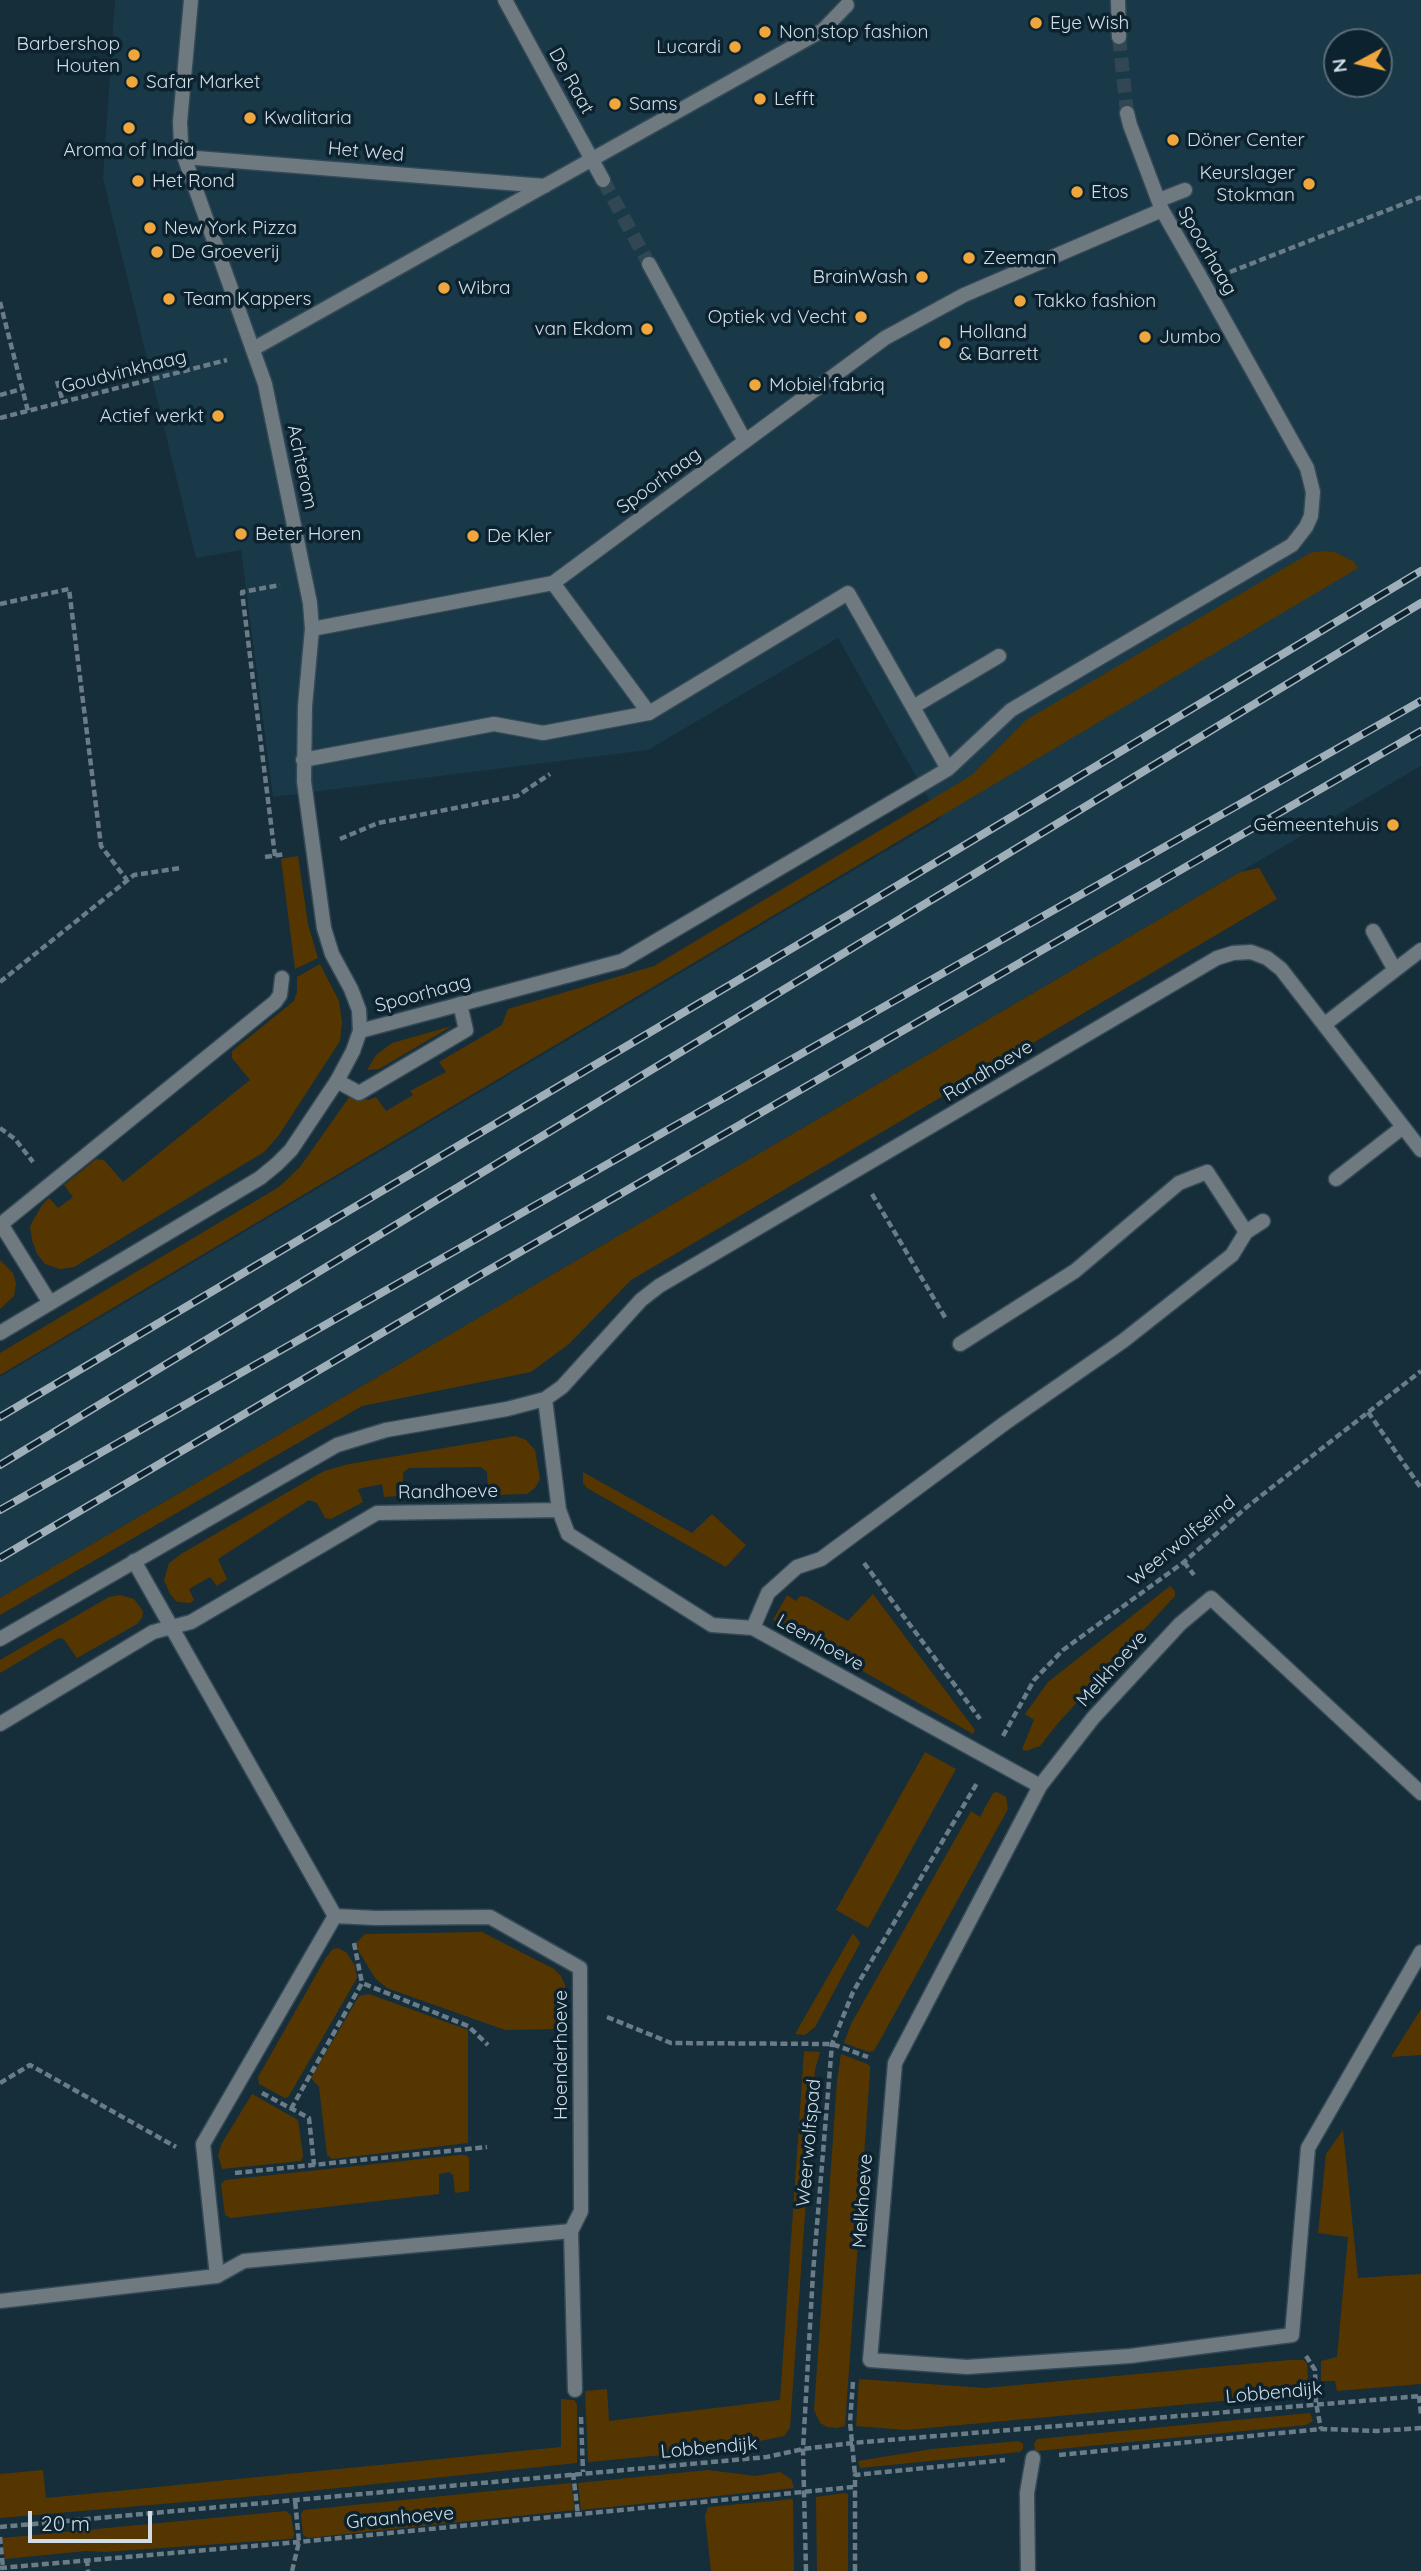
<!DOCTYPE html>
<html>
<head>
<meta charset="utf-8">
<style>
  body { margin:0 }
  #map { position:relative; width:1421px; height:2571px; overflow:hidden; background:#162d3a; font-family:Quicksand,sans-serif }
  canvas { display:block }
  .north { position:absolute; left:1323px; top:28px; width:70px; height:70px; box-sizing:border-box; background:#0c232f; border:2px solid #5a6d78; border-radius:50%; rotate:262deg; font-size:19px; font-weight:700; line-height:28px; text-align:center; color:#d0dde6 }
  .north::after { content:''; display:block; margin:auto; width:24px; height:32px; background:#efa73d; clip-path:polygon(50% 0,100% 100%,50% 72%,0 100%) }
  .scale { position:absolute; left:28px; top:2511px; width:124px; height:32px; box-sizing:border-box; border:4px solid #d0dde6; border-top:0; padding-left:9px; font-size:21px; line-height:24px; white-space:nowrap; color:#d0dde6; -webkit-text-stroke:5px #0c232f; paint-order:stroke }
</style>
</head>
<body>
<div id="map">
<canvas width="1421" height="2571"></canvas>
<div class="north">N</div>
<div class="scale">20 m</div>
</div>
<script>
const ctx = document.querySelector('canvas').getContext('2d');
ctx.lineJoin = 'round';
function fillPath(path, color) {
  ctx.fillStyle = color;
  ctx.fill(path, 'evenodd');
}
function toPath(rows) {
  const path = new Path2D();
  for (const r of rows) {
    path.moveTo(r[0], r[1]);
    for (let i = 2; i < r.length; i += 2) path.lineTo(r[i], r[i + 1]);
  }
  return path;
}
function trace(path, color, width, dash) {
  ctx.strokeStyle = color;
  ctx.lineWidth = width;
  ctx.lineCap = dash ? 'butt' : 'round';
  ctx.setLineDash(dash || []);
  ctx.stroke(path);
}
function label(font, color, halo, rows, align = 'center') {
  ctx.font = font + ' Quicksand,sans-serif';
  ctx.lineWidth = 7;
  ctx.setLineDash([]);
  ctx.textBaseline = 'middle';
  ctx.strokeStyle = halo;
  ctx.fillStyle = color;
  for (const [text, x, y, turn = 0] of rows) {
    ctx.save();
    ctx.translate(x, y);
    ctx.rotate((+turn || 0) * Math.PI / 180);
    ctx.textAlign = isNaN(turn) ? turn : align;
    if (halo) ctx.strokeText(text, 0, 0);
    ctx.fillText(text, 0, 0);
    ctx.restore();
  }
}
const built = toPath([
  [115,0,1421,0,1421,766,0,1598,0,1377,940,819,838,638,648,750,273,797,241,550,196,558,103,179],
  [1337,42,1379,42,1379,84,1337,84]
]);
const green = toPath([
  [1321,551,1335,552,1353,561,1358,568,0,1375,0,1353,279,1187,300,1167,350,1096,369,1100,376,1097,386,1111,413,1095,410,1091,446,1072,439,1062,502,1025,508,1009,654,966,972,775,1026,720,1310,553],
  [298,856,308,924,318,958,295,969,281,859],
  [1259,868,1277,899,631,1280,569,1344,531,1372,362,1406,0,1615,0,1598,1240,872],
  [320,964,339,1001,342,1022,340,1041,279,1135,264,1152,74,1267,60,1269,45,1264,37,1254,32,1240,30,1226,42,1205,49,1198,58,1208,73,1197,64,1185,96,1159,104,1160,123,1182,250,1080,232,1058,232,1051,294,1001,297,992,297,977],
  [452,1026,379,1069,367,1070,376,1055,392,1043],
  [0,1260,13,1273,16,1283,14,1296,0,1309],
  [515,1436,526,1440,535,1450,540,1479,535,1488,527,1494,492,1495,488,1493,487,1472,481,1467,409,1468,403,1473,403,1494,399,1496,384,1497,382,1484,358,1489,363,1502,331,1519,325,1518,317,1503,309,1500,218,1559,227,1579,217,1586,210,1577,189,1589,194,1600,190,1603,177,1602,170,1594,164,1580,169,1563,181,1554,324,1471,349,1464],
  [583,1472,692,1533,712,1514,746,1545,726,1567,587,1488,583,1483],
  [1170,1586,1175,1591,1175,1596,1059,1722,1040,1746,1026,1751,1022,1749,1034,1720,1025,1714,1048,1682],
  [873,1594,975,1730,973,1734,773,1620,787,1595,796,1601,800,1596,807,1597,848,1621],
  [120,1595,134,1599,143,1611,142,1618,137,1624,77,1658,65,1641,62,1638,57,1639,0,1673,0,1660,109,1597],
  [925,1752,956,1769,868,1928,836,1910],
  [997,1792,1006,1797,1008,1809,874,2051,869,2052,844,2043,851,2024,971,1811,980,1817,993,1793],
  [482,1932,554,1969,561,1976,565,1985,566,2020,564,2025,557,2029,505,2030,387,1988,375,1978,358,1950,357,1942,365,1934],
  [853,1933,860,1943,815,2027,805,2035,795,2034],
  [338,1948,346,1952,355,1966,357,1978,293,2089,288,2097,285,2098,259,2084,258,2077,325,1959,333,1949],
  [369,1994,468,2030,468,2143,332,2159,327,2155,319,2087,311,2078,359,1996],
  [1421,2009,1421,2055,1391,2057],
  [804,2051,820,2052,815,2070,790,2428,784,2436,717,2450,588,2462,585,2391,607,2389,609,2421,780,2400],
  [841,2054,867,2064,870,2066,870,2071,845,2426,837,2428,827,2427,820,2423,814,2410,837,2081],
  [252,2094,298,2120,303,2155,301,2161,222,2169,218,2155,222,2143],
  [1343,2130,1358,2278,1421,2274,1421,2384,1337,2391,1335,2381,1321,2381,1321,2361,1337,2357,1348,2237,1318,2233,1326,2154],
  [459,2155,466,2155,469,2158,469,2191,455,2193,453,2175,449,2172,439,2174,439,2194,231,2218,225,2215,221,2184,225,2180],
  [1290,2360,1303,2360,1307,2363,1308,2378,1305,2383,1287,2386,1288,2395,906,2430,856,2426,859,2379,985,2388],
  [561,2399,574,2400,577,2404,577,2463,290,2493,0,2518,0,2474,43,2470,46,2498,561,2447],
  [1310,2413,1313,2421,1306,2425,1038,2451,1035,2450,1034,2444,1037,2439],
  [1019,2441,1023,2444,1023,2449,1020,2452,860,2468,858,2461,932,2449],
  [708,2470,755,2476,780,2472,791,2479,794,2488,581,2510,578,2483],
  [571,2483,575,2510,308,2538,303,2535,301,2514,304,2510],
  [845,2493,848,2494,848,2571,817,2571,816,2497],
  [793,2499,794,2571,711,2571,705,2516,708,2507],
  [286,2511,291,2515,294,2534,293,2538,289,2539,105,2552,86,2551,5,2559,2,2538]
]);
const pedestrianTunnel = toPath([
  [1119,37,1127,113],
  [603,180,649,264]
]);
const path = toPath([
  [1230,272,1421,197],
  [0,302,28,411],
  [57,381,63,402],
  [0,395,22,389],
  [0,418,227,360],
  [0,604,69,589,101,846,127,880],
  [340,839,378,823,517,796,550,774],
  [275,856,242,592,280,585],
  [265,857,285,854],
  [0,982,134,875,181,868],
  [0,1128,15,1139,33,1162],
  [872,1194,946,1319],
  [1368,1412,1421,1488],
  [1184,1562,1194,1575],
  [864,1563,980,1719],
  [1003,1736,1034,1680,1063,1650,1184,1562,1248,1506,1421,1371],
  [354,1943,362,1983],
  [607,2017,671,2043,832,2044,868,2057],
  [0,2083,30,2065,176,2147],
  [262,2093,309,2118,314,2165],
  [291,2109,362,1983,468,2026,488,2045],
  [235,2173,487,2147],
  [1306,2356,1315,2370,1316,2403,1321,2429],
  [853,2382,850,2422,855,2475],
  [1419,2396,1421,2414],
  [581,2417,583,2472],
  [1059,2455,1321,2429,1377,2431,1421,2428],
  [573,2473,578,2515],
  [0,2527,767,2457,803,2449,852,2443,1421,2396],
  [0,2537,3,2568],
  [87,2559,88,2571],
  [0,2568,299,2542,853,2487],
  [292,2571,299,2542,295,2500],
  [806,2571,803,2449,813,2273,832,2044,853,1992,977,1783],
  [855,2571,855,2475,1005,2460]
]);
const service = toPath([
  [913,707,999,656],
  [1373,931,1395,970],
  [1325,1024,1421,950],
  [337,1081,359,1093,466,1030,460,1004],
  [1336,1179,1403,1127],
  [1246,1232,1263,1221],
  [753,1628,768,1593,797,1567,821,1559,1005,1423,1123,1341,1232,1255,1246,1232,1207,1172,1179,1183,1075,1271,960,1344]
]);
const pedestrian = toPath([
  [505,0,603,180],
  [1118,0,1119,37],
  [1127,113,1130,125,1162,210,1198,273],
  [184,157,545,186],
  [1159,200,1185,190],
  [649,264,745,441],
  [253,349,823,30,847,5],
  [553,583,649,713],
  [312,629,553,583,885,338,964,295,1162,210]
]);
const minor = toPath([
  [191,0,180,122,181,143,186,162,265,384,310,603,312,629,305,706,304,781,324,928,332,954,351,989,359,1010,360,1031,622,961,948,769,1011,710,1292,545,1306,527,1311,516,1313,492,1307,468,1198,273],
  [303,760,494,724,543,733,649,713,848,593,948,769],
  [1,1224,50,1303],
  [0,1225,275,1002,280,995,282,978],
  [545,1399,559,1510,568,1534,712,1625,753,1628,1040,1786],
  [0,1639,337,1445,386,1430,507,1409,545,1399,562,1387,641,1300,659,1286,1217,958,1233,953,1251,952,1267,958,1281,969,1421,1150],
  [0,1724,153,1632,191,1622,377,1513,559,1510],
  [1421,1793,1211,1598,1180,1624,1093,1718,1040,1786,895,2063,870,2360,967,2367,1130,2356,1292,2335,1308,2148,1421,1952],
  [571,2231,575,2390],
  [217,2276,203,2144,335,1916],
  [0,2301,217,2276,244,2261,571,2231,581,2211,580,1968,490,1917,376,1918,335,1916,134,1561],
  [1028,2571,1027,2493,1033,2458]
]);
const tertiary = toPath([
  [0,1333,260,1178,277,1164,291,1150,337,1081,353,1051,360,1031]
]);
const rail = toPath([
  [0,1417,855,911,1421,571],
  [0,1465,1421,603],
  [0,1510,1421,701],
  [0,1558,482,1274,1421,731]
]);
const markers = [
  [1036,23,7,"#efa73d"],
  [765,32,7,"#efa73d"],
  [735,47,7,"#efa73d"],
  [134,55,7,"#efa73d"],
  [132,82,7,"#efa73d"],
  [760,99,7,"#efa73d"],
  [615,104,7,"#efa73d"],
  [250,118,7,"#efa73d"],
  [129,128,7,"#efa73d"],
  [1173,140,7,"#efa73d"],
  [138,181,7,"#efa73d"],
  [1309,184,7,"#efa73d"],
  [1077,192,7,"#efa73d"],
  [150,228,7,"#efa73d"],
  [157,252,7,"#efa73d"],
  [969,258,7,"#efa73d"],
  [922,277,7,"#efa73d"],
  [444,288,7,"#efa73d"],
  [169,299,7,"#efa73d"],
  [1020,301,7,"#efa73d"],
  [861,317,7,"#efa73d"],
  [647,329,7,"#efa73d"],
  [1145,337,7,"#efa73d"],
  [945,343,7,"#efa73d"],
  [755,385,7,"#efa73d"],
  [218,416,7,"#efa73d"],
  [241,534,7,"#efa73d"],
  [473,536,7,"#efa73d"],
  [1393,825,7,"#efa73d"]
];
const poiNames = [
  ["Eye Wish",1050,23],
  ["Non stop fashion",779,32],
  ["Barbershop",120,44,"right"],
  ["Houten",120,66,"right"],
  ["Lucardi",721,47,"right"],
  ["Safar Market",146,82],
  ["Lefft",774,99],
  ["Sams",629,104],
  ["Kwalitaria",264,118],
  ["Döner Center",1187,140],
  ["Aroma of India",129,150,"center"],
  ["Keurslager",1295,173,"right"],
  ["Stokman",1295,195,"right"],
  ["Het Rond",152,181],
  ["Etos",1091,192],
  ["New York Pizza",164,228],
  ["De Groeverij",171,252],
  ["Zeeman",983,258],
  ["BrainWash",908,277,"right"],
  ["Wibra",458,288],
  ["Team Kappers",183,299],
  ["Takko fashion",1034,301],
  ["Optiek vd Vecht",847,317,"right"],
  ["van Ekdom",633,329,"right"],
  ["Holland",959,332],
  ["& Barrett",959,354],
  ["Jumbo",1159,337],
  ["Mobiel fabriq",769,385],
  ["Actief werkt",204,416,"right"],
  ["Beter Horen",255,534],
  ["De Kler",487,536],
  ["Gemeentehuis",1379,825,"right"]
];
const streetNames = [
  ["De Raat",571,81,61],
  ["Het Wed",366,152,5],
  ["Spoorhaag",1207,251,60],
  ["Goudvinkhaag",124,372,-14],
  ["Achterom",302,467,78],
  ["Spoorhaag",659,481,-36],
  ["Spoorhaag",423,994,-15],
  ["Randhoeve",988,1071,-31],
  ["Randhoeve",448,1492,-1],
  ["Weerwolfseind",1182,1541,-39],
  ["Leenhoeve",820,1643,29],
  ["Melkhoeve",1112,1669,-48],
  ["Hoenderhoeve",561,2055,-90],
  ["Weerwolfspad",809,2143,-85],
  ["Melkhoeve",863,2201,-86],
  ["Lobbendijk",1274,2393,-5],
  ["Lobbendijk",709,2448,-5],
  ["Graanhoeve",400,2518,-5]
];
fillPath(built, '#193848');
fillPath(green, '#563600');
trace(pedestrianTunnel, '#324754', 14, [14, 7]);
trace(service, '#344956', 17);
trace(pedestrian, '#344956', 17);
trace(minor, '#344956', 17);
trace(tertiary, '#344956', 17);
trace(path, '#6a7c88', 4.5, [7, 3.5]);
trace(service, '#6f7a80', 14);
trace(pedestrian, '#6f7a80', 14);
trace(minor, '#6f7a80', 14);
trace(tertiary, '#6f7a80', 14);
trace(rail, '#9fafb9', 8);
trace(rail, '#0c232f', 5, [16]);
for (const [x, y, r, color] of markers) {
  const dot = new Path2D();
  dot.arc(x, y, r, 0, 2 * Math.PI);
  ctx.fillStyle = color;
  ctx.fill(dot);
  trace(dot, '#0c232f', 2.5);
}
label('19px', '#d0dde6', '#0c232f', poiNames, 'left');
label('19px', '#d0dde6', '#0c232f', streetNames);
</script>
</body>
</html>
